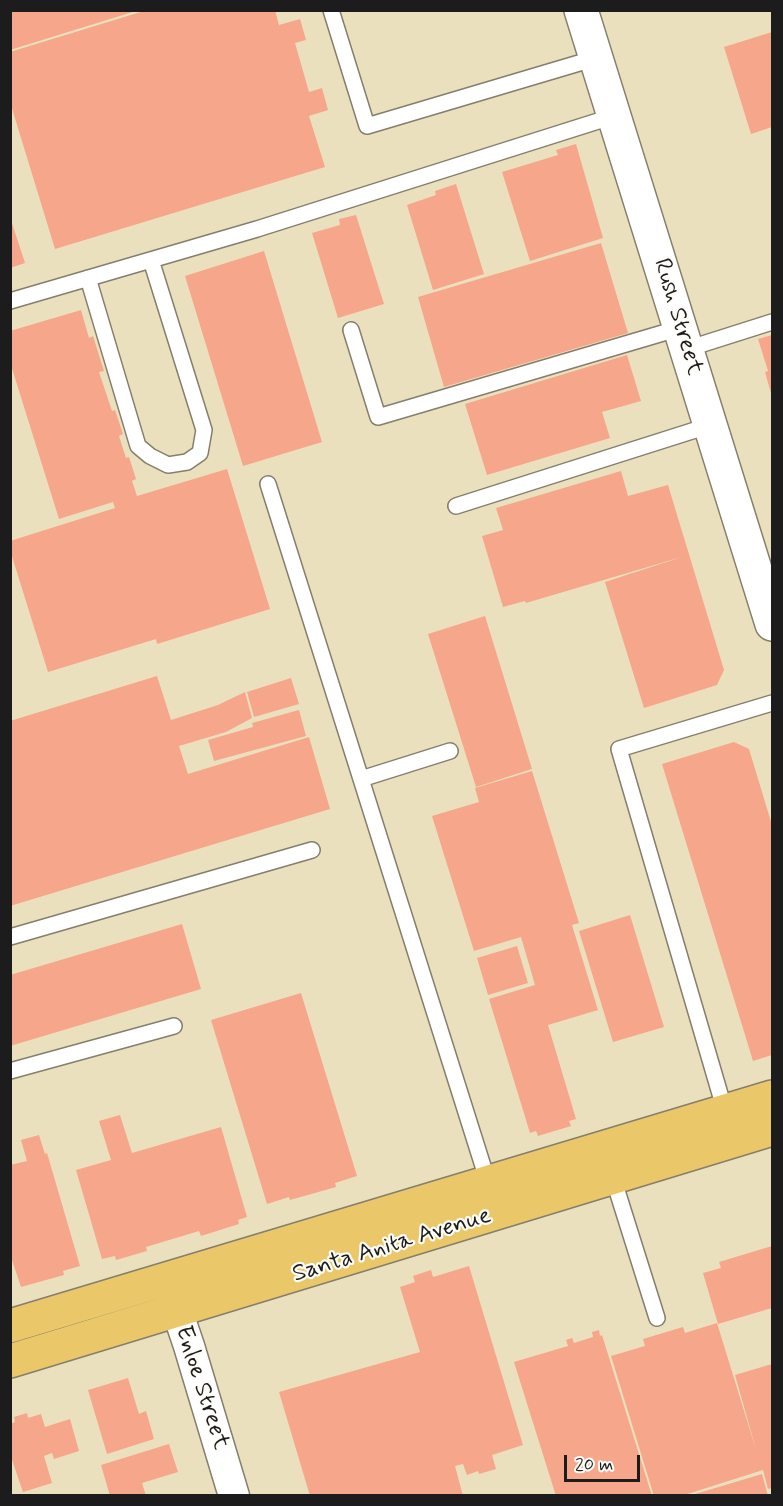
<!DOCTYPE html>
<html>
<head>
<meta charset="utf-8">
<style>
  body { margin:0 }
  #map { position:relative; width:783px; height:1506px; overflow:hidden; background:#ebe0bd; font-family:Mynerve,sans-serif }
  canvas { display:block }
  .frame { position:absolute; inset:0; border:12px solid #1c1c1c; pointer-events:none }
  .scale { position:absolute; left:564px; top:1455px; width:76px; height:27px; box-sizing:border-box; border:3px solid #1c1c1c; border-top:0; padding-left:8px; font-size:18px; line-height:21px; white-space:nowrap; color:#1c1c1c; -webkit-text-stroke:4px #fdfcf7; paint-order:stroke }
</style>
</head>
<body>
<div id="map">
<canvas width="783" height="1506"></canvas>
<div class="frame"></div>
<div class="scale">20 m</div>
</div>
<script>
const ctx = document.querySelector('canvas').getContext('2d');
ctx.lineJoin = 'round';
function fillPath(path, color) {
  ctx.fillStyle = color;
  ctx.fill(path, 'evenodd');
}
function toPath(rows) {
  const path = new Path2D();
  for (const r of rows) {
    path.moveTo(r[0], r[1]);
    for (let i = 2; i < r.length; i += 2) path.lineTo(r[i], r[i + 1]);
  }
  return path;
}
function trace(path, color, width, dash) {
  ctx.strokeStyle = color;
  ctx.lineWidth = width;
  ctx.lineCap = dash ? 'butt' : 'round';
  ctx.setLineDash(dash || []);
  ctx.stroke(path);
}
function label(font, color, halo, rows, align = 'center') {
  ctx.font = font + ' Mynerve,sans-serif';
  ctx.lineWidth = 4.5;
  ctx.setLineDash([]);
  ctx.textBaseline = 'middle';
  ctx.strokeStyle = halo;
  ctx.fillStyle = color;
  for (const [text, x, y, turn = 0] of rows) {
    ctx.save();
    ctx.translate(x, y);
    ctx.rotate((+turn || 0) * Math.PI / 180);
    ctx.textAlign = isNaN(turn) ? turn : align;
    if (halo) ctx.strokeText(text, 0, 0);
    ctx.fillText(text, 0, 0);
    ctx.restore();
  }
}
const building = toPath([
  [10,10,136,10,136,11,10,50],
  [147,10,275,10,279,25,300,19,306,40,295,43,309,92,322,88,328,110,309,116,325,167,55,249,10,102,10,52],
  [772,32,772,127,751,134,724,47],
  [576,144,603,238,530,261,502,172,558,155,556,150],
  [456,184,484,274,433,290,407,205,436,195,435,191],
  [356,215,384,304,338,318,312,233,340,225,339,219],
  [10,217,25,263,10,268],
  [601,243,628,333,444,387,418,297],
  [264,251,322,442,243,466,185,276],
  [81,310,89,338,93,336,104,371,99,372,112,411,115,410,123,434,119,436,126,458,129,457,136,479,132,481,137,496,227,469,270,609,157,644,156,639,48,672,10,550,10,541,115,508,113,502,59,519,10,362,10,331],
  [772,335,772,397,765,372,768,371,758,339],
  [627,355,641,401,602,412,610,438,487,475,465,404],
  [621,471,628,496,668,485,724,670,717,685,644,708,605,582,685,556,526,603,525,601,503,607,482,536,503,530,496,508],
  [485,616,532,769,476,787,428,634],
  [157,676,171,720,218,705,245,692,252,718,226,732,179,746,188,774,309,737,330,809,10,906,10,721],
  [291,678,299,704,254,717,247,692],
  [299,710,306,736,214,761,208,740,253,727,252,723],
  [734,742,749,749,772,825,772,1055,753,1061,662,764],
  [532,771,579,923,572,925,598,1010,548,1025,576,1119,569,1121,571,1126,538,1136,536,1131,530,1133,489,999,535,985,521,937,474,951,432,816,479,802,475,788],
  [630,915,664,1027,613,1042,579,931],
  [182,924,201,989,10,1046,10,975],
  [517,946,528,983,488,995,477,958],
  [301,993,357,1176,335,1183,336,1187,290,1200,289,1197,267,1204,211,1020],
  [120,1115,132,1153,221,1127,247,1217,238,1220,239,1224,201,1236,199,1231,146,1247,147,1251,116,1260,115,1256,102,1259,76,1170,111,1160,99,1121],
  [39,1135,45,1154,47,1153,80,1266,63,1271,64,1275,21,1287,10,1254,10,1165,27,1161,21,1140],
  [772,1246,772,1308,718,1324,703,1273,721,1268,719,1262],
  [469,1266,523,1445,492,1455,496,1469,479,1474,478,1471,467,1475,463,1464,455,1466,463,1496,310,1496,279,1392,420,1352,400,1287,415,1282,413,1276,431,1270,433,1277],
  [717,1323,757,1453,735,1375,772,1364,772,1488,768,1489,763,1470,681,1496,654,1496,611,1356,645,1346,643,1339,683,1327,685,1333],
  [599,1330,600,1336,602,1335,652,1496,556,1496,514,1362,568,1346,566,1340,572,1338,574,1343,593,1337,592,1332],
  [128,1378,139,1414,146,1411,154,1439,107,1454,88,1390],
  [27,1413,28,1418,41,1414,45,1427,70,1419,79,1451,54,1459,52,1453,44,1456,52,1483,23,1492,10,1454,10,1424,15,1422,14,1417],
  [169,1444,178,1472,142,1483,146,1496,110,1496,101,1465],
  [762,1474,768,1496,692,1496,692,1495]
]);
const service = toPath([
  [331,10,367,126,596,58],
  [88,278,138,446,150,456,168,465,187,462,200,453,204,430,151,260],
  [10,301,257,229,614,116],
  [351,330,378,417,680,328],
  [687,349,772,322],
  [268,484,488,1182],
  [456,506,711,425],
  [361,779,450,751],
  [10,937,312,850],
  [10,1071,174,1026],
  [725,1111,619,749,772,703],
  [613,1178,657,1318]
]);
const minor = toPath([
  [169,1287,189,1346,234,1496]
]);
const tertiary = toPath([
  [581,10,772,624]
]);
const primary = toPath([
  [10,1326,772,1097],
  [10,1361,772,1129]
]);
const streetNames = [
  ["Rush Street",677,317,73],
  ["Santa Anita Avenue",392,1246,-17],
  ["Enloe Street",201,1388,72]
];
fillPath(building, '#f6a68a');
trace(service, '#847e6c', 18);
trace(minor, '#847e6c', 33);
trace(tertiary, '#847e6c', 36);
trace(primary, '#847e6c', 36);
trace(service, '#fff', 15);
trace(minor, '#fff', 30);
trace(tertiary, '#fff', 33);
trace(primary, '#eac769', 33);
label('24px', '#1c1c1c', '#fdfcf7', streetNames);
</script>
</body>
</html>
